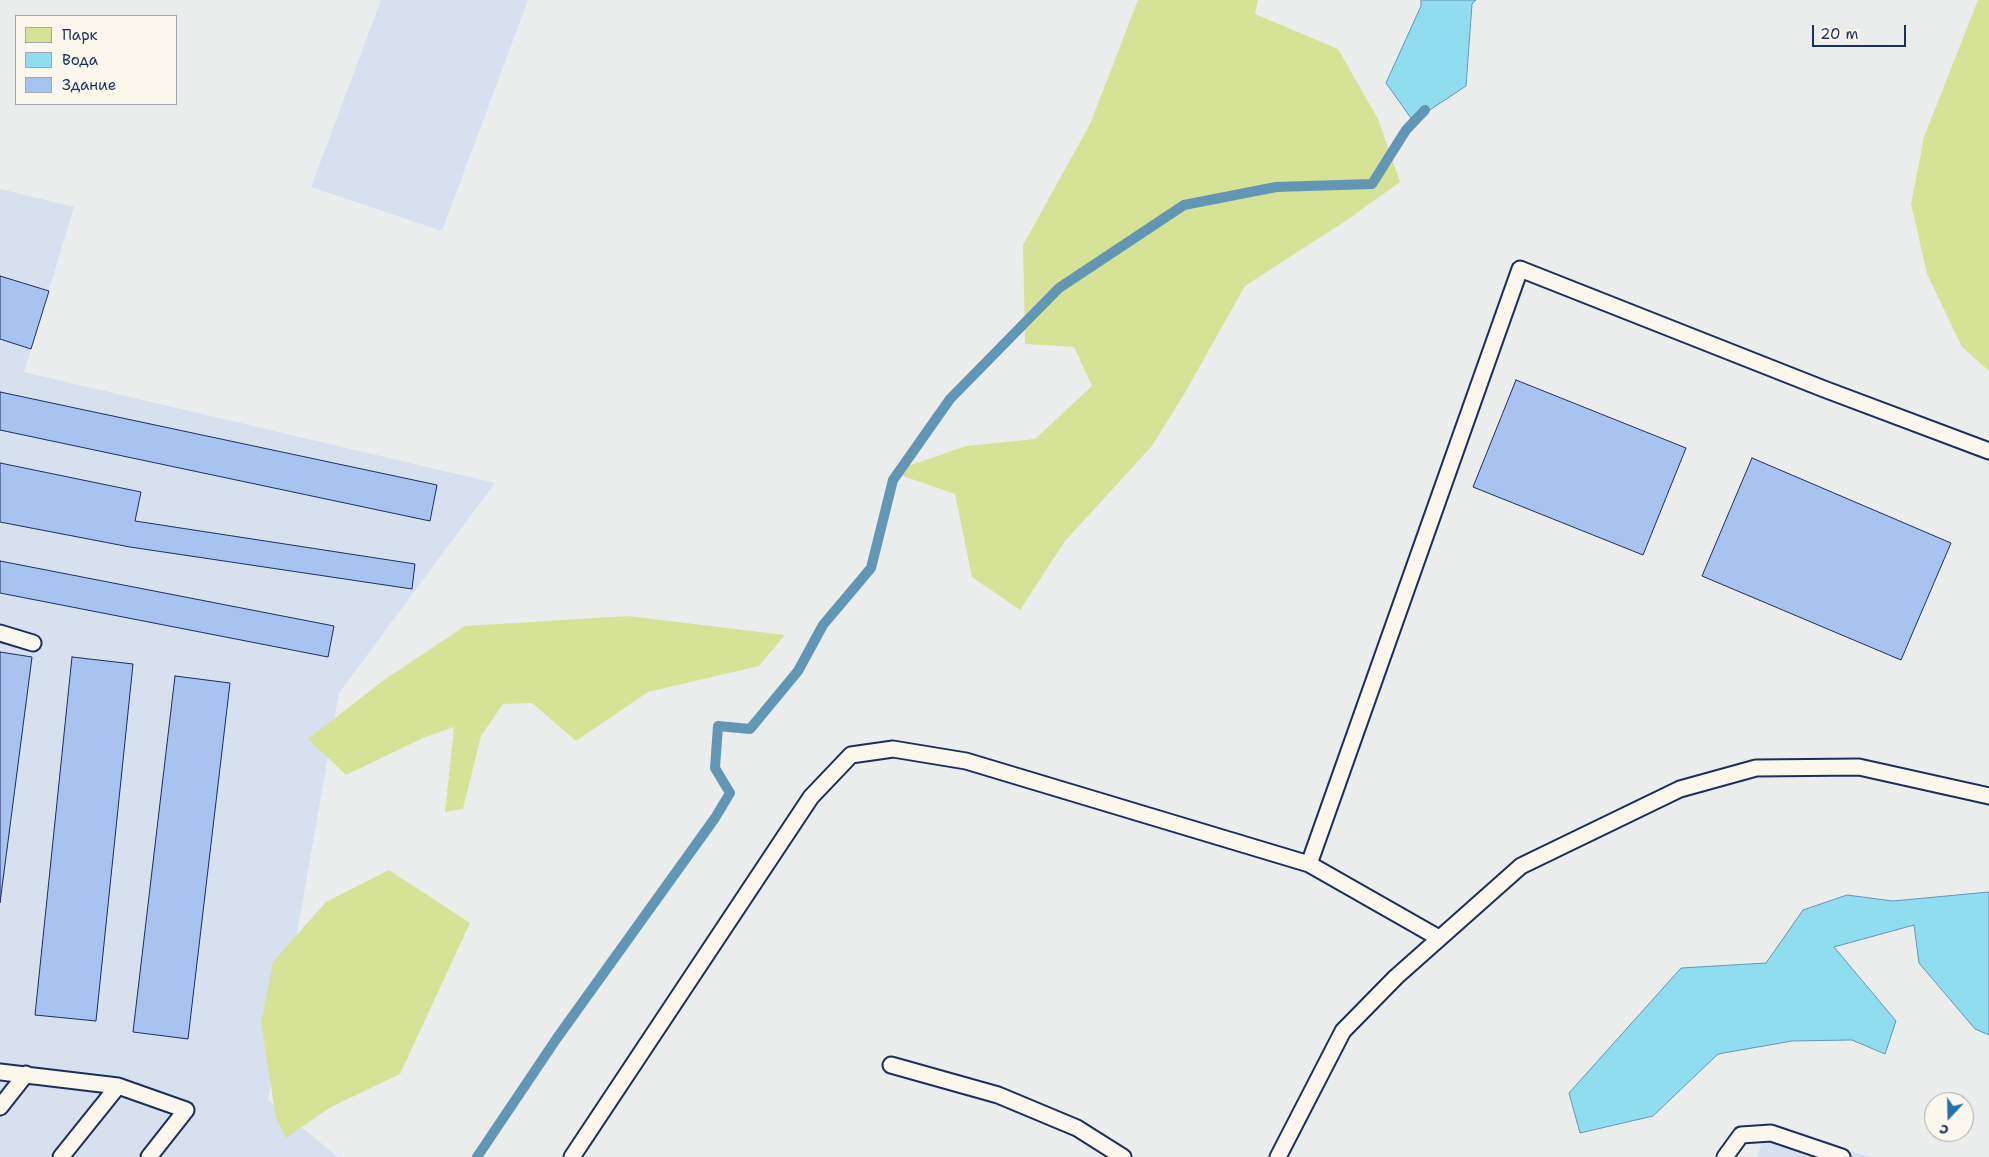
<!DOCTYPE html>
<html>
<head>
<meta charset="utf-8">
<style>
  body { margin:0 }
  #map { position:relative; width:1989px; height:1157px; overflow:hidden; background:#ebeded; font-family:"Shantell Sans",sans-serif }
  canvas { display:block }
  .legend { position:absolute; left:15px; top:15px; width:162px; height:90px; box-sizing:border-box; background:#fbf7ec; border:1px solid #a1a7b3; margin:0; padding:6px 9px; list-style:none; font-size:15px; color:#1b2f5e }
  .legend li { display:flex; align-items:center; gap:10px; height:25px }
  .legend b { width:25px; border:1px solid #a1a7b3 }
  .north { position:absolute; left:1924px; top:1092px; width:50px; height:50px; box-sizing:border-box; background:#fbf7ec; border:1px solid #a1a7b3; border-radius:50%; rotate:201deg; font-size:14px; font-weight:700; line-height:20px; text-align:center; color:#1b2f5e }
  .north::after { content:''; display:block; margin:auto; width:18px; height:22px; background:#1f6fb2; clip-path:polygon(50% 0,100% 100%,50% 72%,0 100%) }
  .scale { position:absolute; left:1812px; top:25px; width:94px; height:22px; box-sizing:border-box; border:2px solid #1b2f5e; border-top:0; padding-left:6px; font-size:15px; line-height:18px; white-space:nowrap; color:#1b2f5e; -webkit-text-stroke:4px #fbf7ec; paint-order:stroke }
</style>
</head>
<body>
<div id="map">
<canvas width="1989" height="1157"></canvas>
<ul class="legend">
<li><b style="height:14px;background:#d6e396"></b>Парк</li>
<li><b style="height:14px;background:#90ddef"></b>Вода</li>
<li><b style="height:14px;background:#a9c3f0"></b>Здание</li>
</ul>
<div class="north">С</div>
<div class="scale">20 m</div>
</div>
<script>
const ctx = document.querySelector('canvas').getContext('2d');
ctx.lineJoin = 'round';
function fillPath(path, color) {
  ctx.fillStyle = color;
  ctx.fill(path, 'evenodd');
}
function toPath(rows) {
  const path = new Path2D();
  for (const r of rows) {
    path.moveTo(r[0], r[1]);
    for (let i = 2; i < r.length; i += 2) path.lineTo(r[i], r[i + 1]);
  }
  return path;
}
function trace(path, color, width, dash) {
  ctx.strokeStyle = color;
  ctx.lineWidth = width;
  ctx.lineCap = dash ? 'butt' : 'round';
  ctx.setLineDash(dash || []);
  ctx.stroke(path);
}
const built = toPath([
  [381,0,528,0,442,231,311,187],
  [0,189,74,207,24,372,495,483,339,693,268,1100,338,1157,0,1157],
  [1768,1125,1870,1157,1757,1157]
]);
const green = toPath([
  [1138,0,1258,0,1255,14,1338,49,1378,119,1400,182,1347,220,1245,286,1182,398,1151,447,1065,541,1020,610,972,577,955,494,891,472,966,446,1035,439,1092,386,1074,347,1025,344,1023,245,1090,124],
  [1978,0,1989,0,1989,371,1962,347,1927,274,1911,204,1924,137],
  [628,616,785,635,759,666,648,692,576,741,532,703,503,704,481,736,463,809,445,812,454,727,423,738,346,775,308,739,384,680,465,626],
  [389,870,470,923,400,1074,331,1107,286,1138,276,1118,261,1023,273,962,326,902]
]);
const water = toPath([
  [1421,0,1476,0,1472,4,1466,86,1413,121,1386,83,1421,6,1421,0],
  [1989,892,1989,1035,1975,1029,1919,963,1914,925,1834,947,1896,1021,1885,1054,1852,1040,1792,1041,1718,1054,1653,1116,1580,1133,1569,1093,1681,968,1766,963,1803,910,1847,895,1893,901,1989,892]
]);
const stream = toPath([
  [477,1157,557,1038,715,818,730,793,715,768,718,726,750,729,798,671,823,625,871,568,893,480,950,399,1059,288,1184,205,1276,187,1372,184,1406,130,1425,110]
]);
const building = toPath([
  [0,276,49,291,31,349,0,339,0,276],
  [1516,380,1686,448,1643,555,1473,487,1516,380],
  [0,392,437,485,430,521,0,430,0,392],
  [1752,458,1951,543,1901,660,1702,576,1752,458],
  [0,463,141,492,135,521,415,564,412,589,130,547,0,522,0,463],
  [0,561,334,626,328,657,0,593,0,561],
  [0,652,32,657,0,903,0,652],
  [72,657,133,664,96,1021,35,1015,72,657],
  [175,676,230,683,188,1039,133,1032,175,676]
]);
const service = toPath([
  [0,633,33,643],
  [1439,938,1309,864,1520,269,1824,389,1989,451],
  [891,1065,998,1095,1077,1128,1123,1157],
  [0,1072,118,1086,186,1110,149,1157],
  [0,1107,26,1074],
  [61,1157,118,1086],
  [572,1157,811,797,851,755,893,749,966,761,1309,864],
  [1278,1157,1343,1031,1396,977,1521,866,1680,789,1756,768,1859,767,1989,796],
  [1725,1157,1741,1135,1771,1133,1842,1157]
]);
fillPath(built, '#d7e0ee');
fillPath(green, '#d6e396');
fillPath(water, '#90ddef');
trace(water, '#6197b5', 1);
trace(stream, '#6197b5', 10);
fillPath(building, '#a9c3f0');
trace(building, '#1b2f5e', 1);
trace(service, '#1b2f5e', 19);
trace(service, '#fbf7ec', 15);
</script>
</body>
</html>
